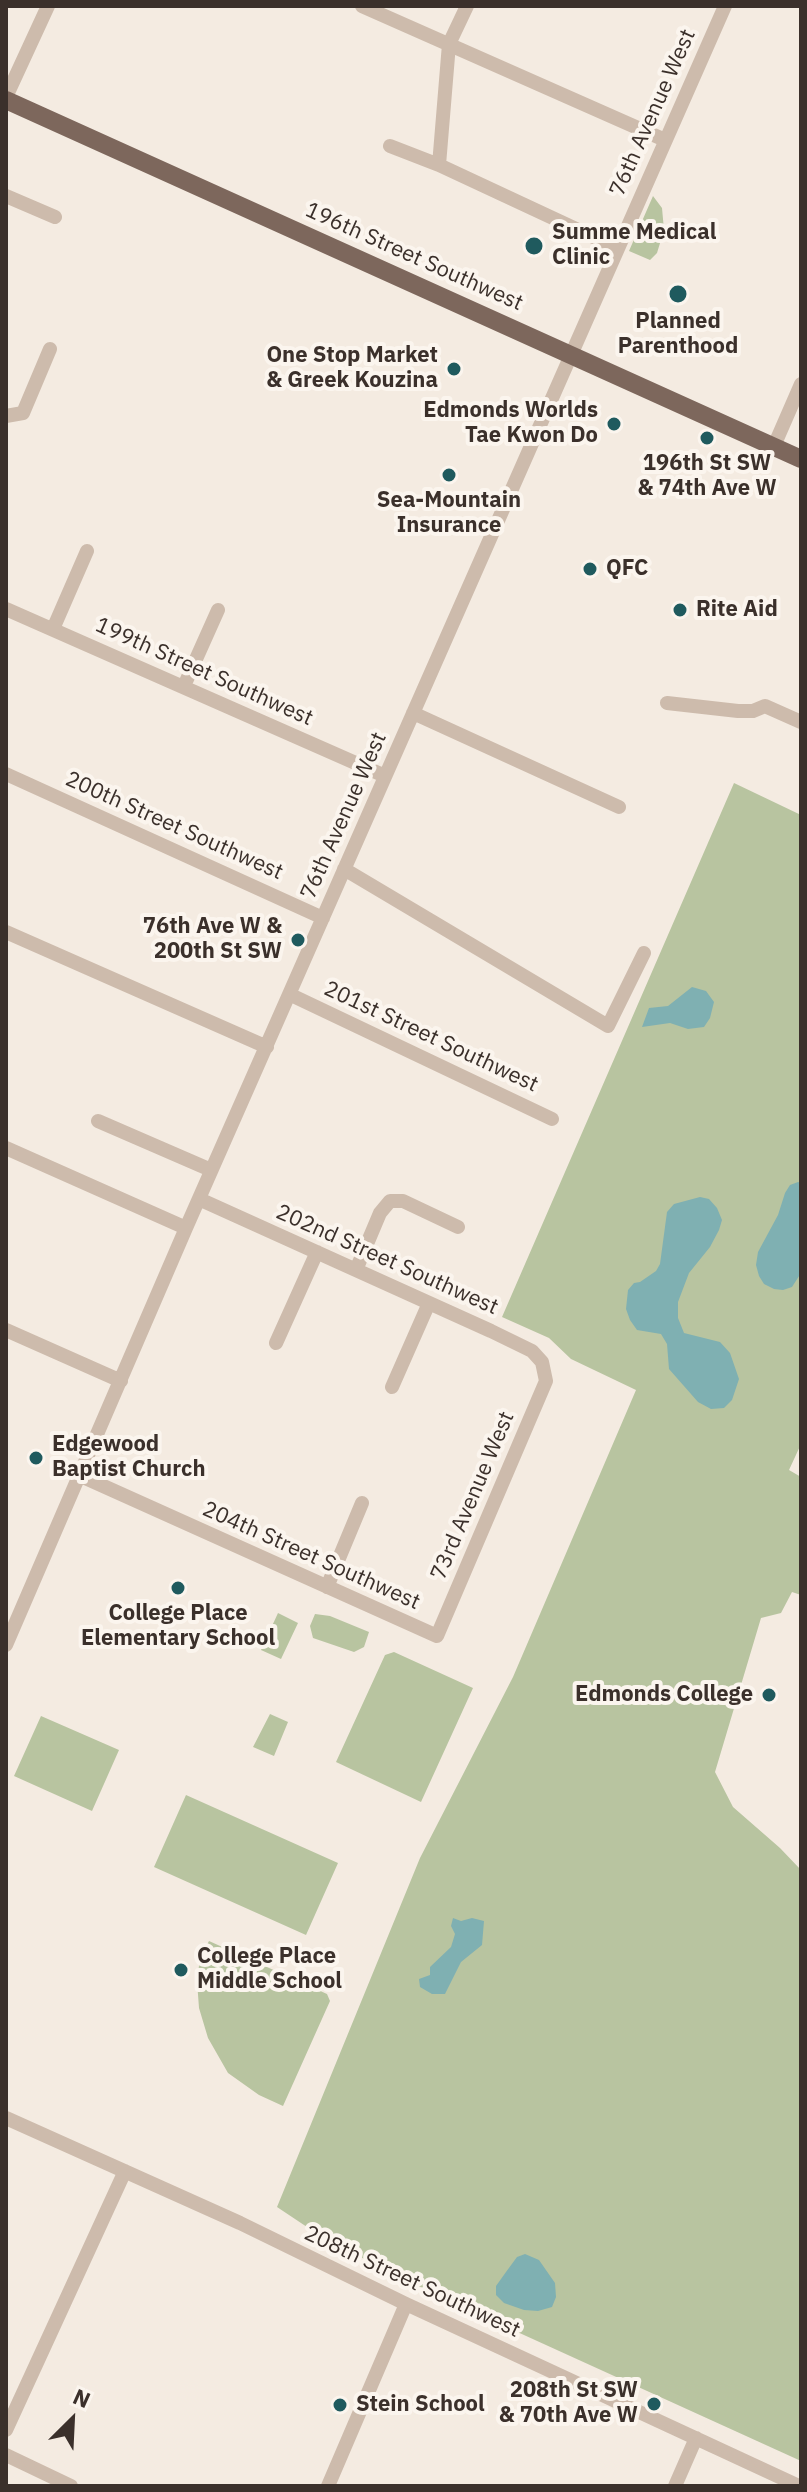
<!DOCTYPE html>
<html>
<head>
<meta charset="utf-8">
<style>
  body { margin:0 }
  #map { position:relative; width:807px; height:2492px; overflow:hidden; background:#f4ebe1; font-family:"IBM Plex Sans",sans-serif }
  canvas { display:block }
  .frame { position:absolute; inset:0; border:8px solid #3b302b; pointer-events:none }
  .north { position:absolute; left:32px; top:2380px; width:80px; height:80px; -webkit-text-stroke:6px #fbf5ee; paint-order:stroke; rotate:24deg; font-size:22px; font-weight:700; line-height:32px; text-align:center; color:#3b302b }
  .north::after { content:''; display:block; margin:auto; width:28px; height:36px; background:#3b302b; clip-path:polygon(50% 0,100% 100%,50% 72%,0 100%) }
</style>
</head>
<body>
<div id="map">
<canvas width="807" height="2492"></canvas>
<div class="frame"></div>
<div class="north">N</div>
</div>
<script>
const ctx = document.querySelector('canvas').getContext('2d');
ctx.lineJoin = 'round';
function fillPath(path, color) {
  ctx.fillStyle = color;
  ctx.fill(path, 'evenodd');
}
function toPath(rows) {
  const path = new Path2D();
  for (const r of rows) {
    path.moveTo(r[0], r[1]);
    for (let i = 2; i < r.length; i += 2) path.lineTo(r[i], r[i + 1]);
  }
  return path;
}
function trace(path, color, width, dash) {
  ctx.strokeStyle = color;
  ctx.lineWidth = width;
  ctx.lineCap = dash ? 'butt' : 'round';
  ctx.setLineDash(dash || []);
  ctx.stroke(path);
}
function label(font, color, halo, rows, align = 'center') {
  ctx.font = font + ' "IBM Plex Sans",sans-serif';
  ctx.lineWidth = 8;
  ctx.setLineDash([]);
  ctx.textBaseline = 'middle';
  ctx.strokeStyle = halo;
  ctx.fillStyle = color;
  for (const [text, x, y, turn = 0] of rows) {
    ctx.save();
    ctx.translate(x, y);
    ctx.rotate((+turn || 0) * Math.PI / 180);
    ctx.textAlign = isNaN(turn) ? turn : align;
    if (halo) ctx.strokeText(text, 0, 0);
    ctx.fillText(text, 0, 0);
    ctx.restore();
  }
}
const green = toPath([
  [653,196,662,208,664,230,657,253,650,260,629,251],
  [734,783,801,815,801,1444,789,1470,801,1477,801,1595,792,1592,781,1613,761,1618,715,1772,733,1807,780,1848,801,1870,801,2461,447,2300,328,2241,277,2207,420,1858,513,1677,636,1390,571,1359,549,1338,502,1317],
  [278,1613,298,1623,281,1659,261,1650],
  [315,1614,330,1616,369,1632,364,1647,354,1652,313,1638,310,1626],
  [394,1652,473,1688,421,1802,336,1762,385,1655],
  [270,1714,288,1722,274,1756,253,1747],
  [41,1716,119,1750,92,1811,14,1776],
  [186,1795,338,1863,306,1935,154,1867],
  [209,1941,327,1994,330,2001,283,2106,259,2095,228,2073,208,2038,199,2008,197,1981,200,1958]
]);
const water = toPath([
  [692,987,706,991,714,1002,710,1018,704,1027,688,1029,670,1023,642,1027,649,1008,668,1006],
  [798,1182,801,1183,801,1273,792,1287,783,1290,774,1289,764,1284,759,1276,756,1265,758,1252,778,1215,785,1193,790,1185],
  [700,1197,709,1199,717,1208,722,1220,719,1230,710,1247,689,1273,678,1302,678,1318,684,1333,720,1342,730,1353,739,1379,732,1400,724,1408,711,1409,698,1402,669,1369,667,1344,661,1334,637,1330,630,1320,626,1309,628,1290,634,1283,640,1282,656,1271,660,1264,667,1212,674,1204],
  [453,1918,461,1921,472,1918,484,1921,482,1945,461,1962,445,1994,432,1994,420,1987,419,1979,430,1975,430,1967,451,1947,455,1934,451,1926],
  [525,2254,539,2260,555,2283,556,2297,552,2307,538,2311,524,2310,504,2303,496,2295,496,2286,506,2272,517,2257]
]);
const minor = toPath([
  [362,6,665,140],
  [6,97,48,6],
  [390,146,439,165,617,248],
  [439,165,449,44,467,6],
  [6,196,55,217],
  [6,416,23,413,50,349],
  [774,446,801,384],
  [6,609,385,776],
  [53,629,87,551],
  [184,686,218,610],
  [667,703,738,711,753,711,765,706,801,722],
  [413,713,619,807],
  [6,774,323,918],
  [344,869,608,1026,644,953],
  [6,932,267,1047],
  [291,995,552,1119],
  [98,1121,211,1170],
  [6,1148,186,1228],
  [356,1270,380,1213,390,1201,403,1201,458,1227],
  [6,1330,121,1381],
  [276,1343,317,1252],
  [392,1387,429,1303],
  [81,1476,437,1636,546,1381,542,1362,532,1351,491,1331,199,1199],
  [327,1587,362,1503],
  [6,1645,186,1228,725,6],
  [6,2118,240,2223,406,2304,799,2486],
  [6,2430,125,2171],
  [6,2455,71,2486],
  [328,2486,406,2304],
  [675,2486,696,2438]
]);
const major = toPath([
  [6,100,801,459]
]);
const markers = [
  [534,246,10,"#1f5a5e"],
  [678,294,10,"#1f5a5e"],
  [454,369,8,"#1f5a5e"],
  [614,424,8,"#1f5a5e"],
  [707,438,8,"#1f5a5e"],
  [449,475,8,"#1f5a5e"],
  [590,569,8,"#1f5a5e"],
  [680,610,8,"#1f5a5e"],
  [298,940,8,"#1f5a5e"],
  [36,1458,8,"#1f5a5e"],
  [178,1588,8,"#1f5a5e"],
  [769,1695,8,"#1f5a5e"],
  [181,1970,8,"#1f5a5e"],
  [654,2404,8,"#1f5a5e"],
  [340,2405,8,"#1f5a5e"]
];
const streetNames = [
  ["76th Avenue West",653,113,-66],
  ["196th Street Southwest",414,257,24],
  ["199th Street Southwest",204,672,24],
  ["76th Avenue West",344,816,-66],
  ["200th Street Southwest",174,826,24],
  ["201st Street Southwest",431,1037,25],
  ["202nd Street Southwest",387,1260,24],
  ["73rd Avenue West",473,1496,-67],
  ["204th Street Southwest",311,1556,24],
  ["208th Street Southwest",412,2282,25]
];
const poiNames = [
  ["Summe Medical",552,233],
  ["Clinic",552,258],
  ["Planned",678,322,"center"],
  ["Parenthood",678,347,"center"],
  ["One Stop Market",438,356,"right"],
  ["& Greek Kouzina",438,381,"right"],
  ["Edmonds Worlds",598,411,"right"],
  ["Tae Kwon Do",598,436,"right"],
  ["196th St SW",707,464,"center"],
  ["& 74th Ave W",707,489,"center"],
  ["Sea-Mountain",449,501,"center"],
  ["Insurance",449,526,"center"],
  ["QFC",606,569],
  ["Rite Aid",696,610],
  ["76th Ave W &",282,927,"right"],
  ["200th St SW",282,952,"right"],
  ["Edgewood",52,1445],
  ["Baptist Church",52,1470],
  ["College Place",178,1614,"center"],
  ["Elementary School",178,1639,"center"],
  ["Edmonds College",753,1695,"right"],
  ["College Place",197,1957],
  ["Middle School",197,1982],
  ["208th St SW",638,2391,"right"],
  ["& 70th Ave W",638,2416,"right"],
  ["Stein School",356,2405]
];
fillPath(green, '#b8c4a0');
fillPath(water, '#7fb0b2');
trace(minor, '#cdbbac', 14);
trace(major, '#7d675c', 18);
for (const [x, y, r, color] of markers) {
  const dot = new Path2D();
  dot.arc(x, y, r, 0, 2 * Math.PI);
  ctx.fillStyle = color;
  ctx.fill(dot);
  trace(dot, '#fbf5ee', 3);
}
label('22px', '#3b302b', '#fbf5ee', streetNames);
label('bold 22px', '#3b302b', '#fbf5ee', poiNames, 'left');
</script>
</body>
</html>
